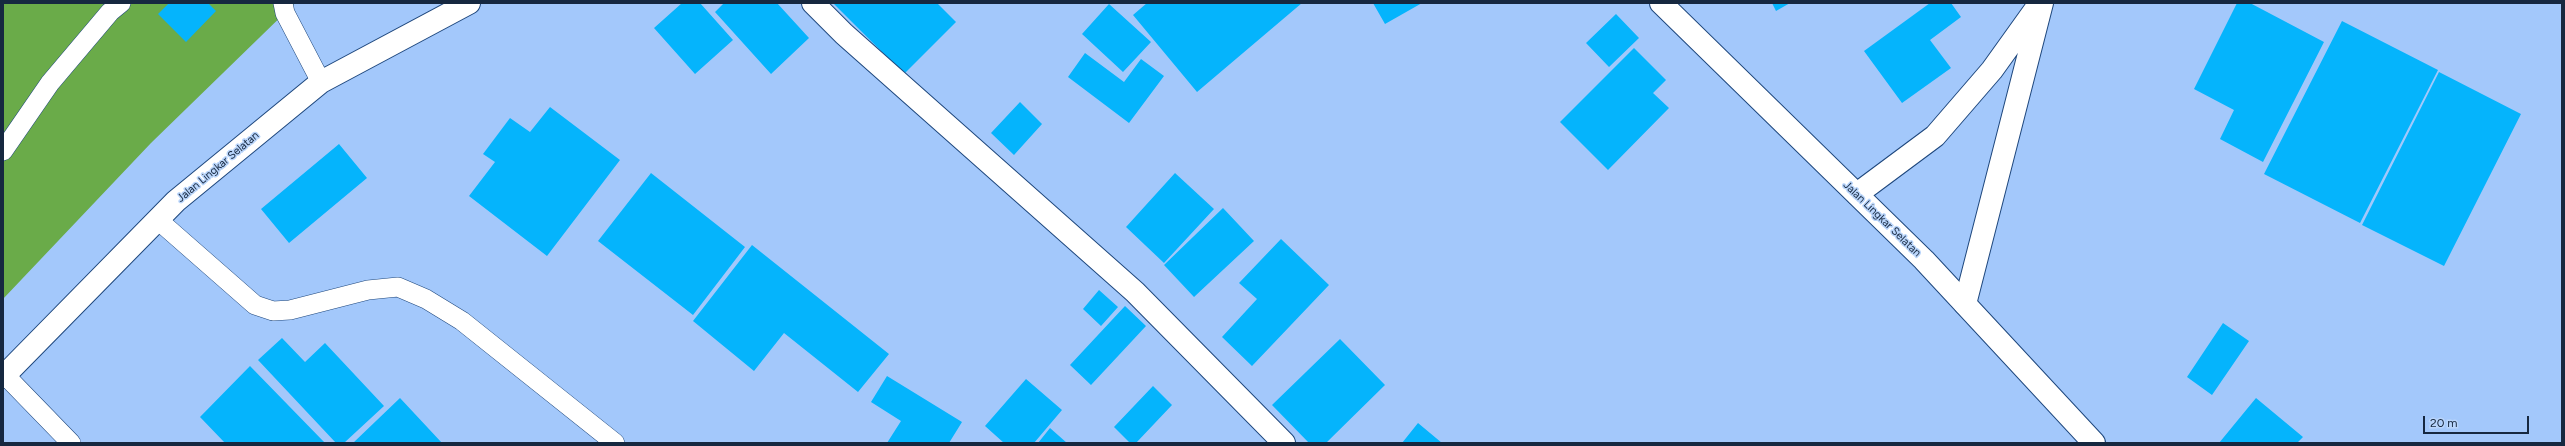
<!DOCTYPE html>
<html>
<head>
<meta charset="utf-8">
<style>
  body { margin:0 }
  #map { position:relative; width:2565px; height:446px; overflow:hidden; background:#a3c8fb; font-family:Figtree,sans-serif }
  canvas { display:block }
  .frame { position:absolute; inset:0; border:4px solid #162840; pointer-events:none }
  .scale { position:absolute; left:2423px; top:416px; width:106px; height:18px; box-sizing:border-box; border:2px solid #162840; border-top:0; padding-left:5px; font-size:12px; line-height:14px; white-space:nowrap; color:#162840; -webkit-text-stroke:3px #b9d5fb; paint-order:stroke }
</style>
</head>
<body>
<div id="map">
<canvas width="2565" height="446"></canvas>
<div class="frame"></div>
<div class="scale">20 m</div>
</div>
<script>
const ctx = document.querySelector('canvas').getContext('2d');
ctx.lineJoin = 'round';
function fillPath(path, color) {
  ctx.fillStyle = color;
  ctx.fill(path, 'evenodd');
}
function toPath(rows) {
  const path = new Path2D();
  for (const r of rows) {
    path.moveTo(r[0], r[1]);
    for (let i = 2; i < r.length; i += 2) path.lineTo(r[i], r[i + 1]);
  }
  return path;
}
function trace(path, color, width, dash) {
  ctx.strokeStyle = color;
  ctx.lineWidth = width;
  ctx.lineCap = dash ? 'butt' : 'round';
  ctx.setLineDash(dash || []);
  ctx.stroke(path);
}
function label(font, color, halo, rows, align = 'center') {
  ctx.font = font + ' Figtree,sans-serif';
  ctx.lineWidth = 3;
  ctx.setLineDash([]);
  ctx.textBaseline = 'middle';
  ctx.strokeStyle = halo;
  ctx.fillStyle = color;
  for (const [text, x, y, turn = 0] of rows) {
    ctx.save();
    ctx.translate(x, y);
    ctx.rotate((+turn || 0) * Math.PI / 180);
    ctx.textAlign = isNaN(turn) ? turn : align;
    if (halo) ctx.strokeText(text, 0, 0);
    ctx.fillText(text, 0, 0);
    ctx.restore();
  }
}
const green = toPath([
  [3,3,295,3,151,143,3,299]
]);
const building = toPath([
  [169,3,208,3,216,11,186,42,158,14],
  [682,3,700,3,733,40,695,74,654,28],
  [724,3,777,3,809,38,771,74,715,12],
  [833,3,937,3,956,22,904,74],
  [1147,3,1302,3,1197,92,1133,15],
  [1373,3,1422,3,1385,24],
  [1772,3,1790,3,1776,11],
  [1930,3,1951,3,1961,17,1930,40,1951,68,1902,103,1864,51],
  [2237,3,2250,3,2324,42,2263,162,2220,139,2234,110,2194,89],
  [1109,4,1151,42,1123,72,1082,34],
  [1616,14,1639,38,1609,67,1586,43],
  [2342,21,2438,70,2360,223,2264,174],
  [1634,48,1666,80,1653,93,1669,108,1608,170,1560,122],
  [1085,53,1124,82,1141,59,1164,76,1129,123,1068,77],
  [2439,72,2521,114,2444,266,2362,225],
  [1020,102,1042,124,1014,155,991,133],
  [550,107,620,160,547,256,469,196,495,162,483,154,510,118,530,132],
  [339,144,367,178,289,243,261,209],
  [651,173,745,247,693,315,598,241],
  [1175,173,1214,209,1164,263,1126,227],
  [1223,208,1254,241,1194,297,1164,265],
  [1281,239,1329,285,1252,366,1222,337,1257,299,1239,283],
  [752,245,889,354,858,392,784,333,754,371,693,321],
  [1099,290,1118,307,1101,326,1083,309],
  [1125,306,1146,326,1091,385,1070,365],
  [2223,323,2249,341,2212,395,2187,377],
  [282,338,305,362,325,343,384,406,344,443,336,443,258,360],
  [1340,339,1385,385,1326,443,1309,443,1272,405],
  [250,366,325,443,225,443,200,417],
  [887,376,962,422,949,443,887,443,901,421,871,402],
  [1026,379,1062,410,1034,443,1004,443,985,426],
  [1153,386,1172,405,1136,443,1130,443,1114,427],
  [400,398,442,443,353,443],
  [2256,398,2303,437,2297,443,2219,443],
  [1418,423,1442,443,1402,443],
  [1050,428,1067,443,1038,443]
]);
const lane = toPath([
  [283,3,285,13,321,82],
  [3,151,50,83,110,12,121,3],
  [158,220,255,305,273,311,290,310,368,290,398,287,426,299,462,321,615,443],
  [5,375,71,443]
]);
const street = toPath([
  [813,3,844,34,1135,292,1284,443]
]);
const secondary = toPath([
  [1857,194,1935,136,1992,70,2035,10],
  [1965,304,2042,3]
]);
const highway = toPath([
  [1661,3,1924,260,2094,443],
  [3,377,176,201,321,82,469,3]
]);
const streetNames = [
  ["Jalan Lingkar Selatan",218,167,-40],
  ["Jalan Lingkar Selatan",1882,219,44]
];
fillPath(green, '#6aab49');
fillPath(building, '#05b4fc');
trace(lane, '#1e477d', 20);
trace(street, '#1e477d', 24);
trace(secondary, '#1e477d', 24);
trace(highway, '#1e477d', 24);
trace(lane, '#fff', 19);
trace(street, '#fff', 22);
trace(secondary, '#fff', 22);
trace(highway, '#fff', 22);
label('11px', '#162840', '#b9d5fb', streetNames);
</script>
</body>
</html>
